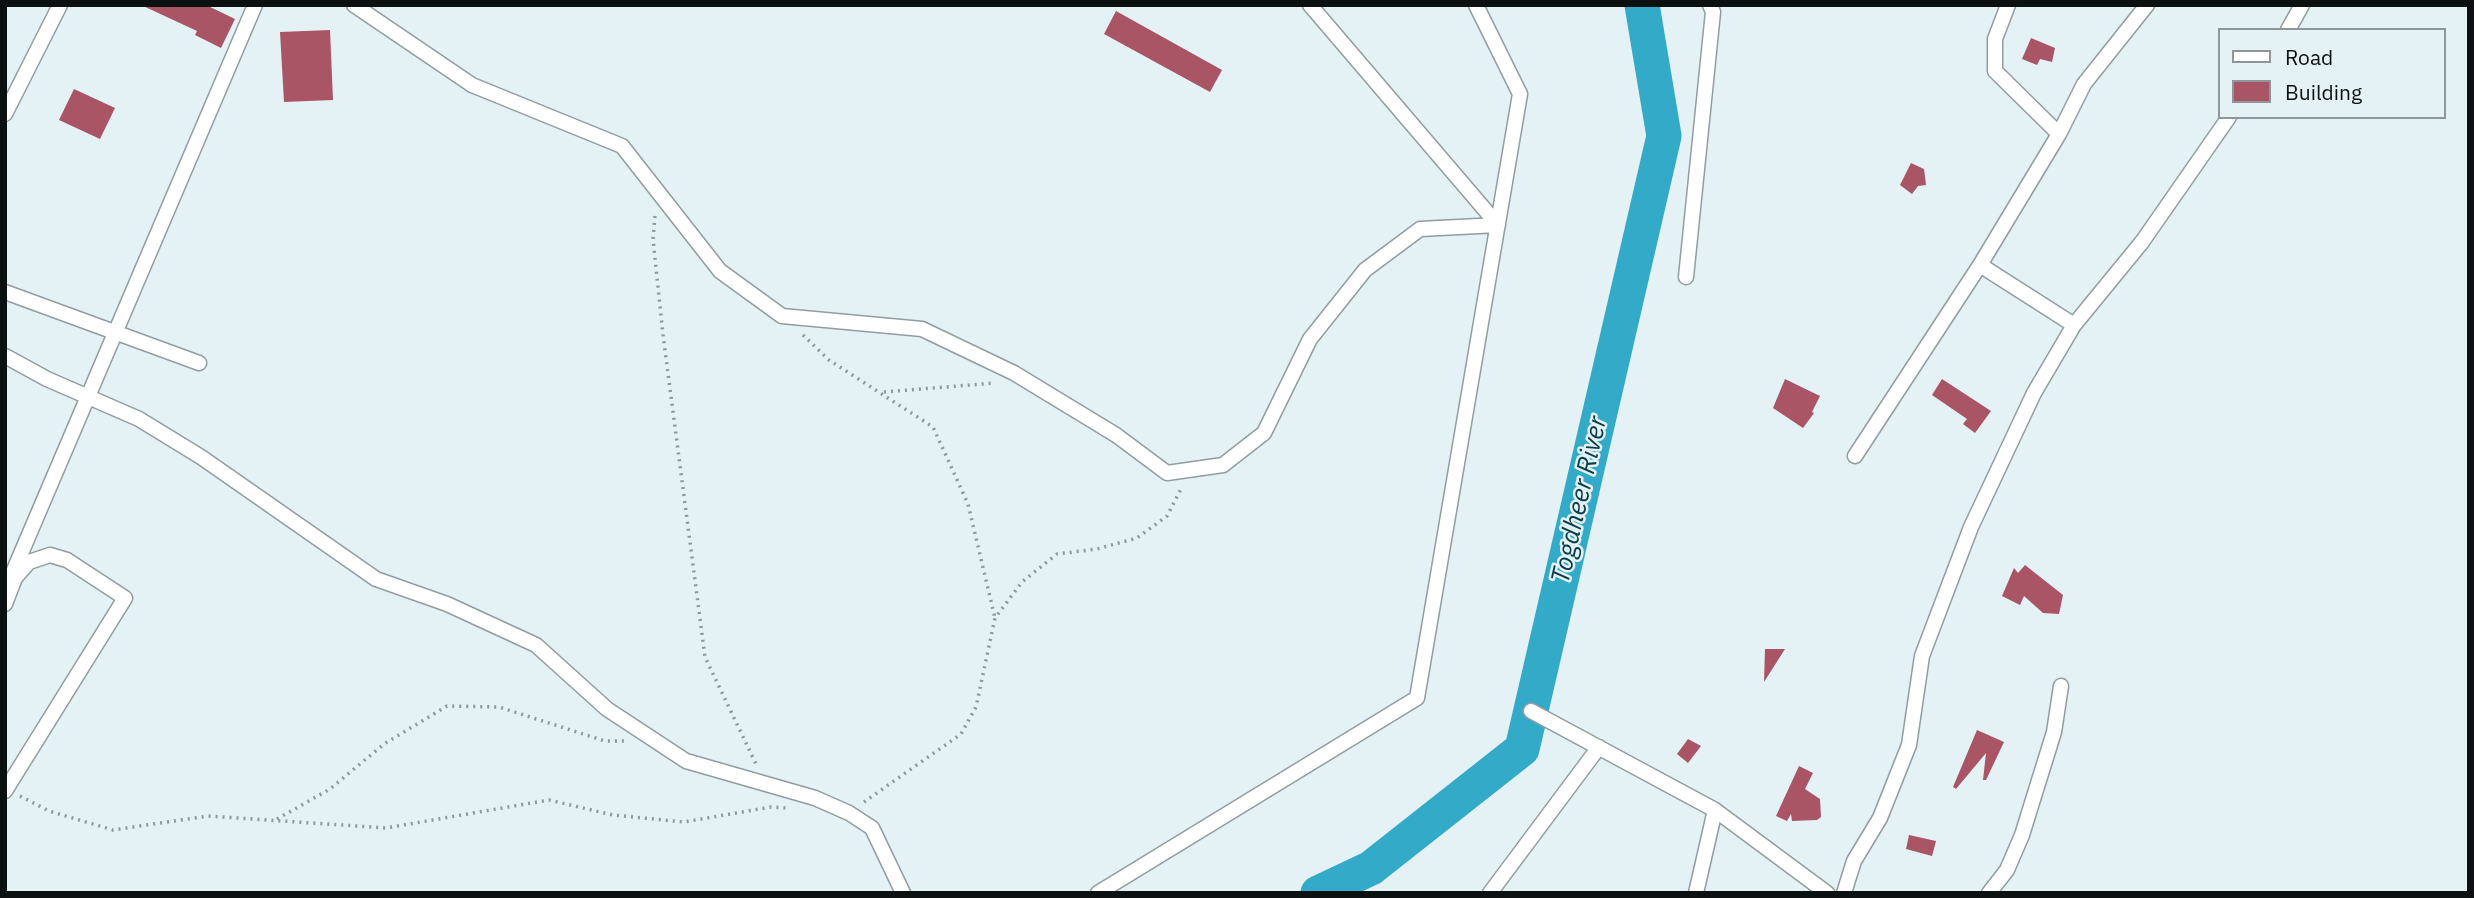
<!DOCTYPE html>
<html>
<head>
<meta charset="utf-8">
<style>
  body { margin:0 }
  #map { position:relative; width:2474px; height:898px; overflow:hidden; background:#e4f1f5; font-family:"IBM Plex Sans",sans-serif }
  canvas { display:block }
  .frame { position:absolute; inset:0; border:7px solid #0b1011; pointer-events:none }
  .legend { position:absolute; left:2218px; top:28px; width:228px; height:91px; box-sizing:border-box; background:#e4f1f5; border:2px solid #8d979a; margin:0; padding:9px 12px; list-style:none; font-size:21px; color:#0b1011 }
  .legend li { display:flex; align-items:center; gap:14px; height:35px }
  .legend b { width:35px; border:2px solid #8d979a }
</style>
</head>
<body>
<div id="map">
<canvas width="2474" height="898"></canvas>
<div class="frame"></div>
<ul class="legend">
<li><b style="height:9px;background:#fff"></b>Road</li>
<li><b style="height:19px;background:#a95565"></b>Building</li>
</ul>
</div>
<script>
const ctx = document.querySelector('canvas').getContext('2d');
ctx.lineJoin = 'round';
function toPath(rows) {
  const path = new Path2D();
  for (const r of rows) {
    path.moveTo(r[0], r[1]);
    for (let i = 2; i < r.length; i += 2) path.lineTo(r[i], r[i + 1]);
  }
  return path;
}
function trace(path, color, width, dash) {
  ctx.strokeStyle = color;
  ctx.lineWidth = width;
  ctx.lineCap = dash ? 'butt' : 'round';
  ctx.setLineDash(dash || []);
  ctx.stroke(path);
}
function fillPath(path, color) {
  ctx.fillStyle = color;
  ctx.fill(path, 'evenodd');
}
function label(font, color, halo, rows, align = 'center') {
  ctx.font = font + ' "IBM Plex Sans",sans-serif';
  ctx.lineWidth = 5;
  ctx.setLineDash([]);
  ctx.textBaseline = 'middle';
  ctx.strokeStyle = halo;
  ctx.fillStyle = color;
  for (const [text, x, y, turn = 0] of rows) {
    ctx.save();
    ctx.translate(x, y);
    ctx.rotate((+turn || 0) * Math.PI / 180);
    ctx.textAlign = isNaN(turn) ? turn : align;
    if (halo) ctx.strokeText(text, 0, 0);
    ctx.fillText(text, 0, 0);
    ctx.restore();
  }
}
const river = toPath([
  [1318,893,1371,868,1522,749,1664,136,1642,5]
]);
const building = toPath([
  [141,5,206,5,235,19,221,48,195,35,197,31],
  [1116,11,1222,70,1210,92,1104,34],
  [330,30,333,100,284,102,280,32],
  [2031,38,2055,48,2052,62,2040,59,2037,65,2022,59],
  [74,89,115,108,100,139,59,120],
  [1911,163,1924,169,1926,185,1918,186,1912,194,1900,185],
  [1785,379,1820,396,1812,412,1814,413,1803,428,1773,408],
  [1942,379,1991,411,1975,433,1963,424,1967,419,1932,395],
  [2025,565,2063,595,2059,614,2043,613,2024,596,2020,605,2002,596,2014,568,2018,573],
  [1765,649,1785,649,1764,682],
  [1977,730,2004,742,1986,780,1983,780,1986,753,1956,789,1953,787],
  [1688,739,1701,746,1688,763,1677,754],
  [1799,766,1813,773,1805,789,1820,799,1821,817,1817,820,1792,821,1791,814,1787,821,1776,816],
  [1909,835,1936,841,1932,856,1906,849]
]);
const path = toPath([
  [655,216,653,239,663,335,705,657,756,764],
  [803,335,829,360,933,427,968,504,995,618],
  [884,392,995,383],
  [20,796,49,811,113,830,208,816,386,828,549,800,613,815,684,822,771,807,786,808],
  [864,802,961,734,976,707,995,618,1022,582,1057,554,1097,549,1137,538,1167,516,1182,487],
  [277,819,330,789,384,744,447,706,499,707,605,741,625,741]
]);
const street = toPath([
  [354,5,472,85,622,146,720,271,782,316,922,329,1014,373,1116,435,1167,473,1223,465,1264,433,1310,339,1365,270,1420,229,1498,225],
  [1310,5,1498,225],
  [2008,5,1995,39,1995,71,2059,134],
  [2288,30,2302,5],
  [5,114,60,5],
  [1686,277,1713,12,1710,5],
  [5,292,199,363],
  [2074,325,2142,242,2229,117],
  [5,356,47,379,139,419,201,457,376,579,447,604,536,645,607,709,686,761,815,798,849,813,872,828,903,893],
  [1855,456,1980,265],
  [5,591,255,5],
  [5,604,15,578,29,562,50,555,67,560,125,598,5,791],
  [1531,711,1715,810,1827,893],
  [1098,893,1417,698,1520,94,1476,5],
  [1490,893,1599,747],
  [1696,893,1715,810],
  [1844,893,1854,861,1880,818,1909,745,1922,656,1971,527,2034,393,2074,325,1980,265,2059,134,2084,84,2147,5],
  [1989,893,2007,870,2022,835,2054,732,2061,686]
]);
const waterNames = [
  ["Togdheer River",1580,500,-77]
];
trace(river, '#33aac8', 35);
fillPath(building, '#a95565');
trace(street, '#919da1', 17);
trace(path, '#8e989b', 3.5, [2, 5]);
trace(street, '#fff', 14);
label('italic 26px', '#073c49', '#e4f1f5', waterNames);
</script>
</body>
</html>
